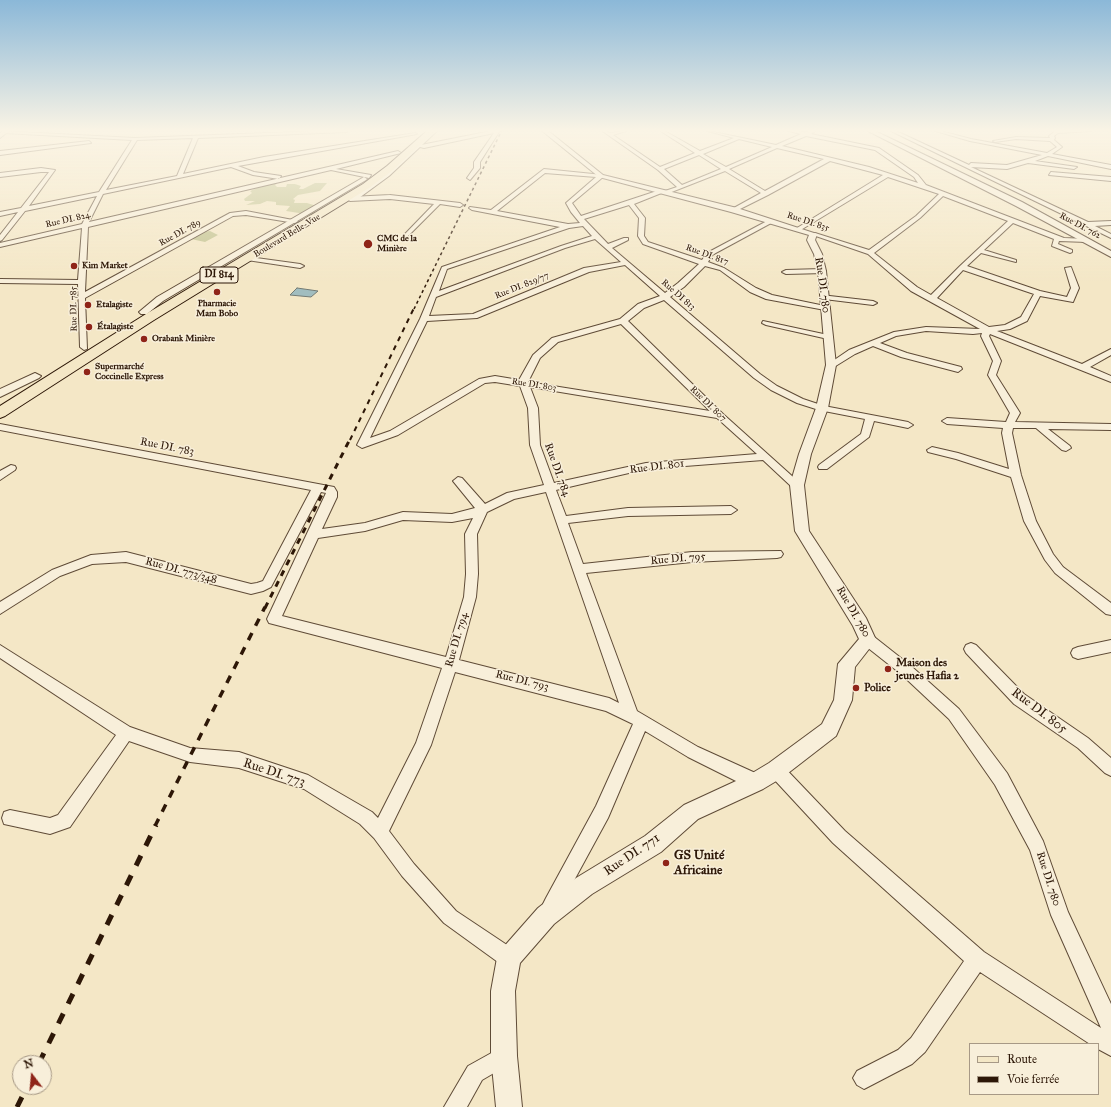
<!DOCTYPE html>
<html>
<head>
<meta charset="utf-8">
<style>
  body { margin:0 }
  #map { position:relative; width:1111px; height:1107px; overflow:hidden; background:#f4e7c6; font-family:"IM FELL Great Primer",serif }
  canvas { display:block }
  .legend { position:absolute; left:969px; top:1043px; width:130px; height:52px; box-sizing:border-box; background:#f8efda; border:1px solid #a79986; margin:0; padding:5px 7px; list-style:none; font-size:12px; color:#2d1707 }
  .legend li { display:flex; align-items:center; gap:8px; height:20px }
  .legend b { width:20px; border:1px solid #a79986 }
  .north { position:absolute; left:12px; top:1055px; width:40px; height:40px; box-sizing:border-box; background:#f8efda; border:1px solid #a79986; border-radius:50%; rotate:344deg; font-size:11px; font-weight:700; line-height:16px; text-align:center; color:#2d1707 }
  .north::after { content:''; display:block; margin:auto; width:14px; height:18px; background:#8f2418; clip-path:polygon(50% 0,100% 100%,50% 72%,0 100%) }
</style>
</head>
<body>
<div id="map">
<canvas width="1111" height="1107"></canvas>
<ul class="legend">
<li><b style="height:5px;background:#f4e7c6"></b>Route</li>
<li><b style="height:5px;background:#2d1707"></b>Voie ferrée</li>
</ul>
<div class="north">N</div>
</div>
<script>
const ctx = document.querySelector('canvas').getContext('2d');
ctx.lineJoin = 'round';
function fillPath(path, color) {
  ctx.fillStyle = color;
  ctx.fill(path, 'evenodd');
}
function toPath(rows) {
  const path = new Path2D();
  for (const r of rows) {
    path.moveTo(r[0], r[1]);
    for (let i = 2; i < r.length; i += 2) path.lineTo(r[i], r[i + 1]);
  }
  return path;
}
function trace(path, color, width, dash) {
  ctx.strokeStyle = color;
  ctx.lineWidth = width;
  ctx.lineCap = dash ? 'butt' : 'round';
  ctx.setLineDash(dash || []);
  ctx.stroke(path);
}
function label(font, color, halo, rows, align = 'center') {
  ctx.font = font + ' "IM FELL Great Primer",serif';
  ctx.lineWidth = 3;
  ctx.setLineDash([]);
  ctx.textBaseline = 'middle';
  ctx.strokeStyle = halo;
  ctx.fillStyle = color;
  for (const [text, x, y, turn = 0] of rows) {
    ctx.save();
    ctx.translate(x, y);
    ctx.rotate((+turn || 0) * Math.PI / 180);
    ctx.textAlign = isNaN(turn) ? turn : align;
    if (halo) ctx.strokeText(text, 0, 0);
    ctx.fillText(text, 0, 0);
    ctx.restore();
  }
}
const green = toPath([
  [279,182,275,185,277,187,286,187,287,184,295,184,301,186,299,189,303,189,315,183,327,183,320,191,298,195,293,199,295,200,294,203,307,203,317,206,314,211,316,212,316,214,312,216,303,217,299,213,286,211,290,206,276,205,276,202,267,201,260,204,246,205,255,201,245,201,244,199,252,193,250,191,259,187,259,185],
  [210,231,218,235,205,242,191,239,202,232]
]);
const water = toPath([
  [297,288,318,291,311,297,290,295,297,288]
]);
const minor = toPath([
  [345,130,347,132,198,138,183,174,264,157,415,133,417,134,238,166,254,172,281,176,279,179,253,175,231,167,103,194,89,222,398,151,401,153,336,169,371,175,369,178,331,170,88,227,85,292,230,213,246,211,298,221,295,223,246,215,233,216,85,298,87,349,84,350,80,347,78,284,0,283,0,279,78,280,82,228,0,247,0,243,82,224,97,196,25,211,2,240,0,241,0,235,18,212,0,216,0,212,21,208,49,172,41,172,0,177,0,173,41,168,55,170,29,206,99,192,132,140,4,133,2,131,135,138,345,130],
  [193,138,177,176,106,190,137,140,193,138],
  [496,130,502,130,499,132,480,162,480,168,470,180,467,178,474,168,474,162,494,133,424,148,416,146,496,130],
  [601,130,605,130,610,133,629,130,613,135,660,167,695,153,659,130,663,130,700,151,734,138,704,130,776,145,801,134,785,130,805,132,817,130,811,134,879,148,918,175,926,185,1064,238,1089,239,1089,241,1087,242,1059,241,1058,244,1072,250,1072,252,1070,253,1052,246,1054,239,1013,223,984,250,1016,260,1016,262,981,253,967,266,1040,291,1067,297,1071,288,1065,268,1071,267,1079,288,1073,302,1040,296,1027,321,1010,329,997,331,1082,364,1111,349,1111,355,1090,367,1111,376,1111,382,990,334,989,336,1001,361,996,375,1020,413,1015,422,1111,424,1111,430,1048,429,1070,446,1071,448,1066,451,1062,450,1036,428,1013,428,1012,433,1021,475,1036,521,1053,554,1063,567,1111,603,1111,615,1106,614,1055,573,1045,560,1024,521,1011,477,956,459,928,452,927,450,932,447,958,453,1009,469,1002,433,1003,428,947,424,942,421,947,418,1006,422,1010,413,988,375,993,361,981,336,982,333,973,334,926,331,896,336,880,343,907,353,961,367,962,369,958,372,901,357,873,346,855,354,834,367,831,368,827,365,849,350,894,332,926,327,980,329,911,291,868,254,810,234,815,233,869,250,916,216,939,194,888,177,799,231,797,230,797,228,883,175,830,161,768,195,734,212,732,211,732,209,761,193,725,171,669,193,664,192,634,204,645,218,644,236,648,242,702,260,707,253,769,220,773,220,773,222,712,255,708,262,724,268,756,288,772,295,825,306,829,308,825,310,766,299,750,292,720,270,705,266,684,287,670,297,760,374,777,386,803,399,824,406,908,422,913,425,908,428,874,421,869,437,827,469,819,469,818,467,819,465,861,434,865,419,819,410,797,403,771,390,754,378,664,300,644,308,628,321,723,414,802,485,801,488,793,488,763,460,646,469,556,490,566,516,628,508,731,506,737,510,731,514,628,516,568,523,583,564,692,552,781,551,783,554,781,557,777,558,692,562,586,573,637,711,698,747,762,776,764,782,762,788,756,790,750,788,688,757,645,731,608,818,558,910,552,913,546,910,543,904,546,898,596,806,633,724,606,711,455,672,431,745,389,831,414,864,456,911,516,951,519,958,516,965,509,968,502,965,444,923,402,876,374,838,360,824,304,789,239,768,190,762,129,741,70,827,50,834,4,824,2,818,4,812,10,810,50,818,58,815,116,735,0,658,0,645,130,727,190,748,239,752,308,775,372,812,378,818,416,743,442,668,269,623,267,619,326,493,321,492,271,587,263,591,251,594,126,562,92,564,60,576,0,614,0,602,52,570,91,555,126,552,251,584,257,583,263,581,311,490,0,430,0,424,334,487,337,492,337,497,322,529,365,523,403,512,452,514,475,508,453,481,458,477,462,478,485,504,507,493,544,485,530,445,528,408,520,386,495,382,485,383,398,435,362,448,357,445,420,319,442,267,560,227,472,210,469,208,470,207,491,210,544,169,603,175,603,177,572,203,581,216,660,190,665,191,677,187,658,170,601,130],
  [806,136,875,150,914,177,918,183,869,167,782,146,806,136],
  [739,139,772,147,726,167,703,154,739,139],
  [777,148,824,159,765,191,729,169,777,148],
  [699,155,721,169,682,185,664,169,699,155],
  [545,173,596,177,566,203,571,212,580,223,568,224,497,211,545,173],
  [943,196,1008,221,960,266,931,295,917,287,874,253,920,218,943,196],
  [629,205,639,218,638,236,643,244,699,264,678,283,665,293,612,248,628,240,628,238,624,238,608,244,584,219,629,205],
  [583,226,592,236,561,246,439,291,447,269,569,228,583,226],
  [595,239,621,262,584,268,473,314,429,316,436,297,565,248,595,239],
  [625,265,660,296,638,304,620,319,552,338,533,355,519,380,495,376,479,379,390,431,370,438,427,321,477,318,589,272,625,265],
  [963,270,1034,294,1021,317,1005,325,989,327,937,298,963,270],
  [621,324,710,411,528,382,540,358,558,342,621,324],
  [530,387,717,418,757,454,646,463,554,483,540,445,538,408,530,387],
  [546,492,619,703,609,698,459,660,476,597,478,574,477,534,487,512,514,499,546,492],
  [473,518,465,534,466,574,464,597,446,657,282,616,318,538,365,531,403,520,452,522,473,518],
  [889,130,894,130,969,165,971,163,1007,165,1042,155,970,141,932,130,937,130,971,139,1047,153,1057,147,1050,141,1016,139,995,142,993,141,1016,137,1050,138,1049,136,1054,132,1054,130,1093,130,1091,131,1058,133,1054,136,1055,138,1054,140,1062,147,1052,154,1111,165,1111,169,1048,156,1035,161,1077,167,1074,169,1028,163,1007,169,971,167,1088,222,1111,221,1111,225,1095,226,1111,234,1111,238,889,130],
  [89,141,91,143,0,155,0,151,89,141],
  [1051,172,1111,177,1111,181,1049,175,1051,172],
  [390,195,460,203,463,205,460,207,440,204,406,238,404,237,404,235,434,204,390,199,350,201,347,199,350,197,390,195],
  [249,257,300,264,304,266,300,268,247,260,246,259,249,257],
  [822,269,826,271,825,273,786,274,782,272,786,270,822,269],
  [821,295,873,301,877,303,873,305,824,299,821,299,821,295],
  [763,321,828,335,832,337,828,339,766,325,762,323,763,321],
  [11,465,15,466,16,468,15,470,0,480,0,471,11,465],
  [868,634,873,636,911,666,959,709,1007,773,1043,841,1068,912,1111,1004,1111,1056,1098,1049,1098,1044,1090,1044,980,972,925,1052,912,1064,864,1089,857,1085,853,1078,857,1071,898,1050,911,1038,964,961,833,843,770,775,768,770,770,765,776,762,782,765,845,831,984,952,1101,1028,1051,915,1030,850,995,785,949,719,901,674,863,644,861,640,863,636,868,634],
  [1111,640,1111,652,1078,659,1073,657,1071,653,1073,649,1078,647,1111,640],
  [971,643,976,645,1024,694,1088,738,1111,758,1111,776,1105,773,1078,748,1014,704,966,653,964,649,966,645,971,643],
  [504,1046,511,1049,514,1056,511,1063,482,1080,467,1107,444,1107,468,1066,504,1046]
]);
const tertiary = toPath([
  [4,130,10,130,0,138,0,133,4,130],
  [432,130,438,130,389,176,359,198,353,198,353,194,385,174,432,130],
  [541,130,547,130,603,175,737,208,817,234,815,240,822,254,826,271,836,365,828,408,811,454,804,485,809,531,866,618,876,640,855,667,852,700,836,736,783,777,763,789,698,819,661,852,592,894,554,924,520,963,515,991,517,1056,522,1107,496,1107,491,1056,491,991,497,958,501,950,538,908,576,878,645,836,684,805,749,775,769,763,822,724,834,700,838,664,859,639,853,626,795,531,790,485,799,454,816,408,826,365,818,271,814,254,807,240,809,235,731,212,599,177,541,130],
  [866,130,873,130,1022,202,1111,251,1111,257,1016,206,866,130],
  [364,177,367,179,366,180,163,301,147,314,141,314,139,312,157,297,364,177],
  [35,373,41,376,39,378,0,397,0,389,35,373]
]);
const primary = toPath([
  [428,130,436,130,393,170,369,188,154,320,5,416,0,418,0,406,146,314,363,184,387,166,428,130]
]);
const railFar4 = toPath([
  [414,309,502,130]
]);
const railFar3 = toPath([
  [350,440,414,308]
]);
const railFar2 = toPath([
  [265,608,350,439]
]);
const railFar1 = toPath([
  [155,826,265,607]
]);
const rail = toPath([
  [39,1063,156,825],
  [17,1107,27,1087]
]);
const markers = [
  [368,244,5,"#8f2418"],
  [74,266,4,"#8f2418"],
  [217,292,4,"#8f2418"],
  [88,305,4,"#8f2418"],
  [89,327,4,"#8f2418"],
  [144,339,4,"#8f2418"],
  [87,372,4,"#8f2418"],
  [888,669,4,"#8f2418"],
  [856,688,4,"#8f2418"],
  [666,863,4,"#8f2418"]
];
const farStreetnames = [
  ["Rue DI. 824",68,220,-13],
  ["Rue DI. 835",808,222,18],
  ["Rue DI. 762",1080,226,28],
  ["Rue DI. 789",180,233,-29],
  ["Boulevard Belle-Vue",287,236,-31],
  ["Rue DI. 817",707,255,20],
  ["Rue DI. 829/77",522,286,-22],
  ["Rue DI 813",678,295,41],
  ["Rue DI. 785",74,309,-91],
  ["Rue DI. 803",534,385,9],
  ["Rue DI. 807",708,404,44]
];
const farPoinames = [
  ["CMC de la",377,239],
  ["Minière",377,249],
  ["Kim Market",82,266],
  ["Pharmacie",217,304,"center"],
  ["Mam Bobo",217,314,"center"],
  ["Etalagiste",96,305],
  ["Étalagiste",97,327],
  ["Orabank Minière",152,339],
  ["Supermarché",95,367],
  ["Coccinelle Express",95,377]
];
const shields = [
  [219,275,38]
];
const shieldNames = [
  ["DI 814",219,275]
];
const streetNames = [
  ["Rue DI. 780",822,285,82],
  ["Rue DI. 783",167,447,11],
  ["Rue DI. 801",657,467,-7],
  ["Rue DI. 784",557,470,70],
  ["Rue DI. 795",678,559,-5],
  ["Rue DI. 773/348",181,571,15],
  ["Rue DI. 780",853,612,60],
  ["Rue DI. 794",457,640,-74],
  ["Rue DI. 793",522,681,14],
  ["Rue DI. 780",1048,879,72]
];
const poiNames = [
  ["Maison des",896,663],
  ["jeunes Hafia 2",896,676],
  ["Police",864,688]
];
const nearStreetnames = [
  ["Rue DI. 805",1039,711,37],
  ["Rue DI. 773",274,773,18],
  ["Rue DI. 771",632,855,-34]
];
const nearPoinames = [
  ["GS Unité",674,856],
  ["Africaine",674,871]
];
fillPath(green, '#c3c390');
fillPath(water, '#a1bdbf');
trace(water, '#737b75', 1);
trace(minor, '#5f4b37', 2);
trace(tertiary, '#5f4b37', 2);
trace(primary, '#2d1707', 2);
fillPath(minor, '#f8efda');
fillPath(tertiary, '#f8efda');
fillPath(primary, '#f4e7c6');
trace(railFar4, '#2d1707', 1.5, [3, 3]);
trace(railFar3, '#2d1707', 2, [5, 5]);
trace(railFar2, '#2d1707', 3, [6, 6]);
trace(railFar1, '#2d1707', 3.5, [8, 8]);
trace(rail, '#2d1707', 5, [11, 11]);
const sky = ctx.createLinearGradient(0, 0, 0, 284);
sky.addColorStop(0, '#8bb8d8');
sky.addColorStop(0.46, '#faf4e5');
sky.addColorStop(1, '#faf4e500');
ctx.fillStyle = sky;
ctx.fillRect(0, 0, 1111, 284);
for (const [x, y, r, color] of markers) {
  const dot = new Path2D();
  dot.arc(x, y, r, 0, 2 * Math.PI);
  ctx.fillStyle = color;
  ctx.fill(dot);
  trace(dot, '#f8efda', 1.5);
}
label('9px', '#2d1707', '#f8efda', farStreetnames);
label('bold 9px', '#2d1707', '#f8efda', farPoinames, 'left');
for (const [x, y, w] of shields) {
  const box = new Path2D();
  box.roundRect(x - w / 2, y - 8, w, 16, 3);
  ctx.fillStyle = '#f8efda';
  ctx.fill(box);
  trace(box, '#2d1707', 1);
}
label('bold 10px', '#2d1707', null, shieldNames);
label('11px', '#2d1707', '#f8efda', streetNames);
label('bold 11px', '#2d1707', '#f8efda', poiNames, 'left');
label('13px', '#2d1707', '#f8efda', nearStreetnames);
label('bold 13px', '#2d1707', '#f8efda', nearPoinames, 'left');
</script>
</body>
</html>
